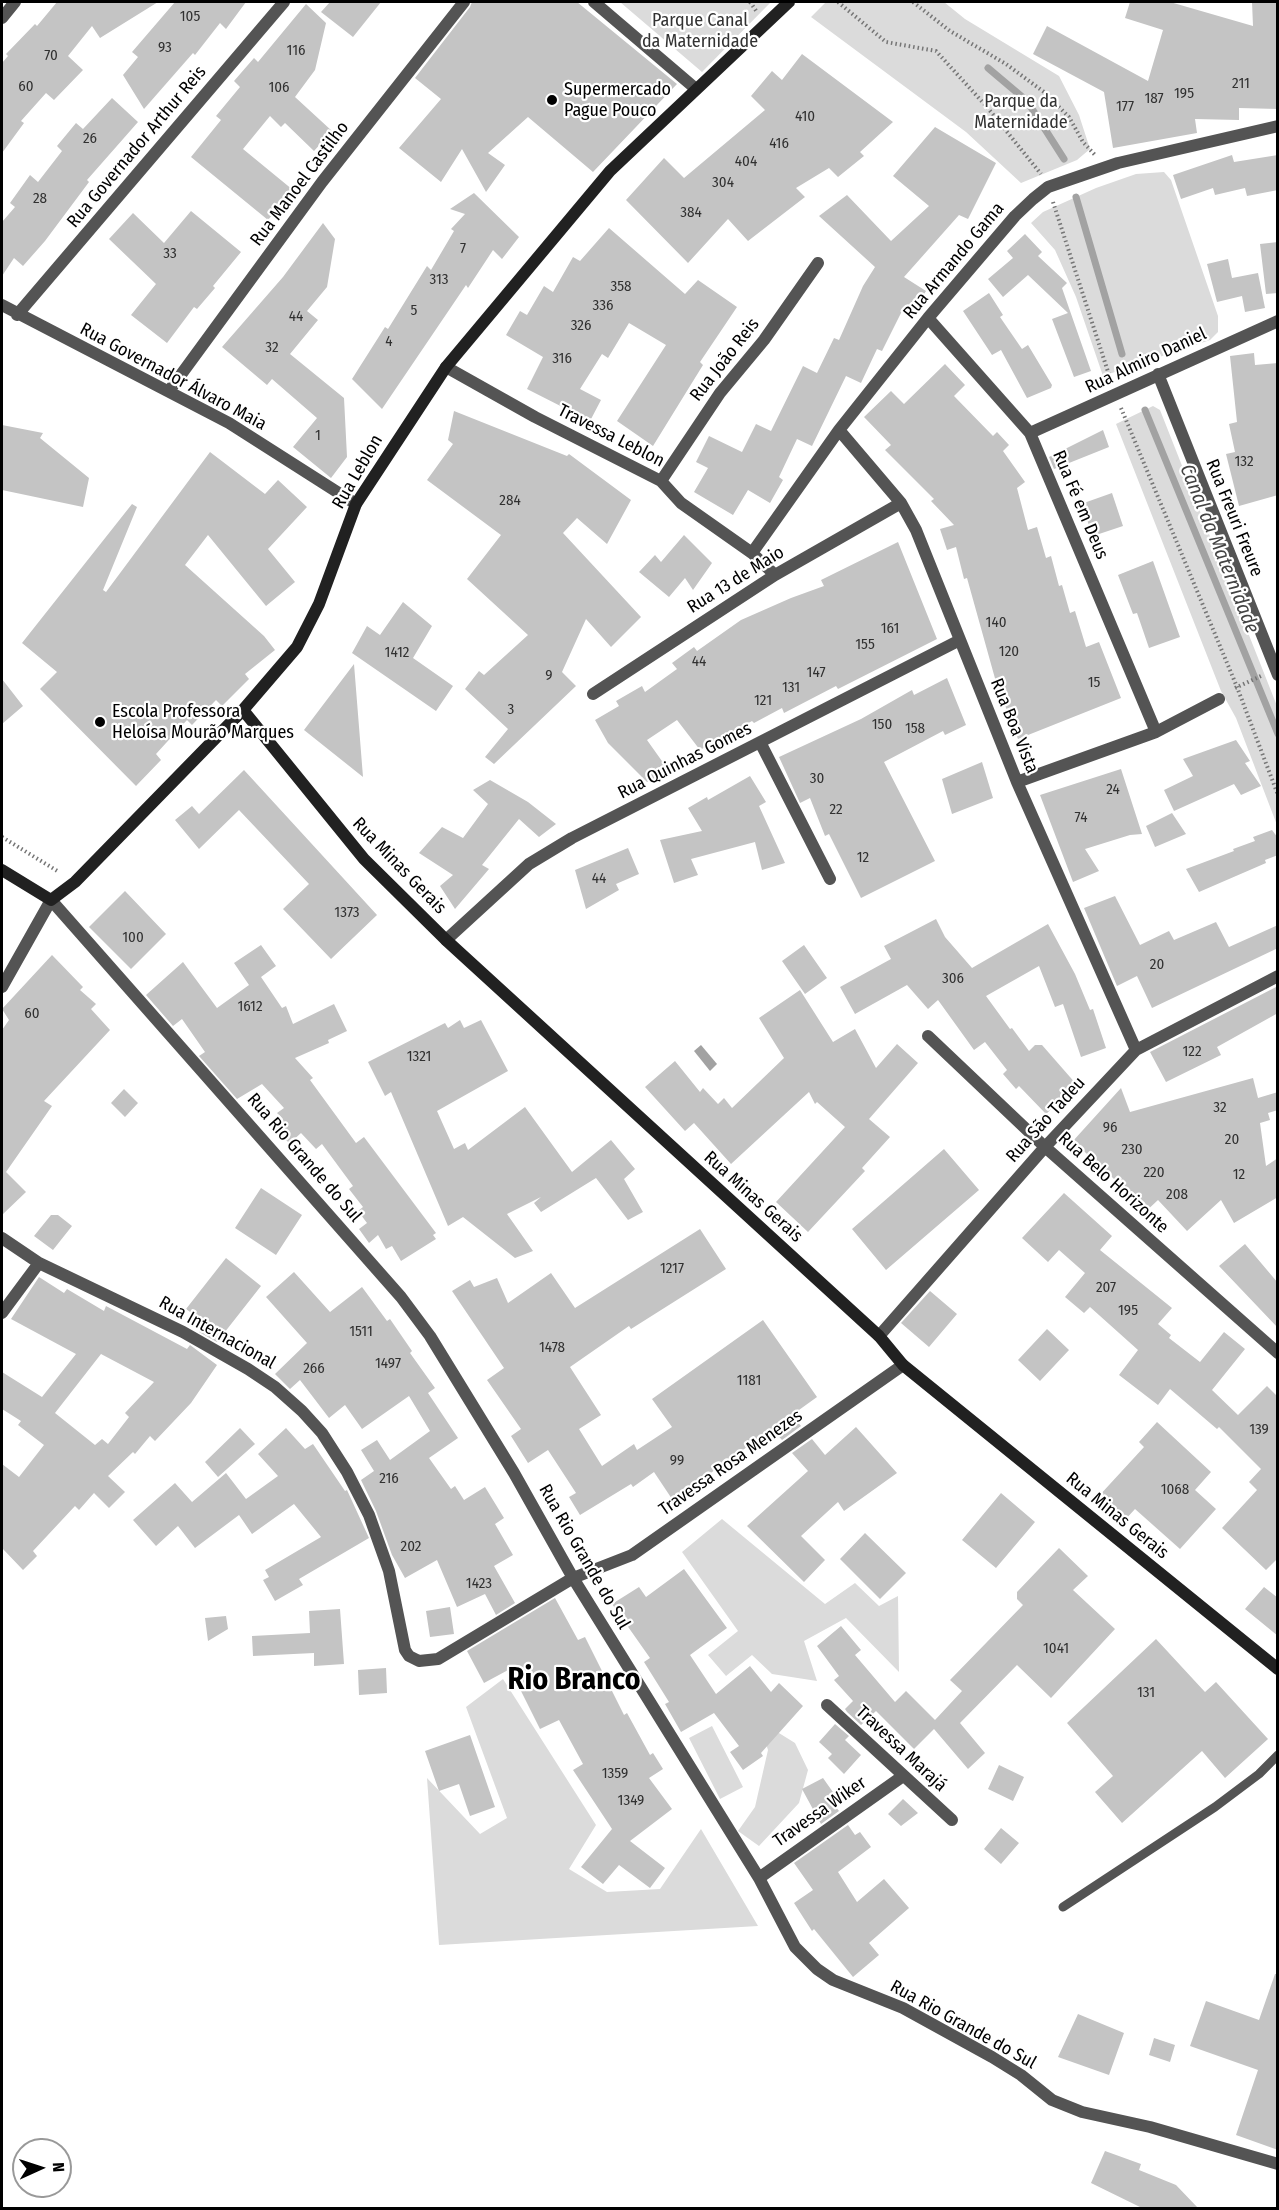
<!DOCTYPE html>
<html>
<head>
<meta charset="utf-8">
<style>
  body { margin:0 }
  #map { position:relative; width:1279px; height:2210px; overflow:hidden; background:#fff; font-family:"Fira Sans Condensed",sans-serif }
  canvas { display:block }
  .frame { position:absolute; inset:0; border:3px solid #000; pointer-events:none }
  .north { position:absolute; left:12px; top:2138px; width:60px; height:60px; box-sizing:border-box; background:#fff; border:2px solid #999; border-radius:50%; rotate:87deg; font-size:16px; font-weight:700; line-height:24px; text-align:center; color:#000 }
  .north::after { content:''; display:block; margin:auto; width:21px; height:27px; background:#000; clip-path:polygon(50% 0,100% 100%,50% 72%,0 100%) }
</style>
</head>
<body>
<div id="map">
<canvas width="1279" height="2210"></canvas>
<div class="frame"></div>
<div class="north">N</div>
</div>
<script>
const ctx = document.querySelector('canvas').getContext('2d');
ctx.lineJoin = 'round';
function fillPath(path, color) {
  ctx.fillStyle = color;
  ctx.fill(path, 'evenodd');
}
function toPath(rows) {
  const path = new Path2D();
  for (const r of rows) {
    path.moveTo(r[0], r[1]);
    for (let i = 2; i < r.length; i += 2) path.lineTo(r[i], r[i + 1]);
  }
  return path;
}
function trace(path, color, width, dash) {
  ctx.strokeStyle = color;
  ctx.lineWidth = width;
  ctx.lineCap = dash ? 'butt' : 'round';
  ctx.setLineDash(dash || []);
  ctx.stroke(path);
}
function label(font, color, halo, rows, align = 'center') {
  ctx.font = font + ' "Fira Sans Condensed",sans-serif';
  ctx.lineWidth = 4.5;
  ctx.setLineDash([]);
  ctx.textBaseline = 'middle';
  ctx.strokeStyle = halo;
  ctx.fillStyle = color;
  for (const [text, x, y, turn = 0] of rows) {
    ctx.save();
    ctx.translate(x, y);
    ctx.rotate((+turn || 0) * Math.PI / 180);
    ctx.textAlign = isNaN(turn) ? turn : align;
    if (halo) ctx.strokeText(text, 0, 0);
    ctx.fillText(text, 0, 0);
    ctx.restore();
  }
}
const green = toPath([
  [620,2,771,2,702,72],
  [826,2,944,2,965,19,1059,76,1079,115,1090,149,1077,160,1021,183,966,132,811,17],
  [1164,172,1171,180,1218,316,1218,332,1210,340,1103,376,1076,297,1055,250,1031,223,1043,212,1096,188,1136,174],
  [1153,406,1160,410,1277,706,1277,825,1236,718,1221,691,1116,424],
  [722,1519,825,1604,855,1583,879,1606,898,1596,899,1672,846,1618,804,1641,817,1681,772,1674,752,1655,726,1676,708,1655,738,1631,682,1552],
  [503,1679,596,1825,569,1869,607,1892,660,1889,701,1829,758,1926,439,1945,427,1778,480,1834,507,1818,466,1707],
  [758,1720,795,1743,808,1770,799,1803,759,1846,738,1831,755,1807,768,1750],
  [712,1726,743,1787,720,1799,689,1738]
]);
const water = toPath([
  [701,1045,717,1064,710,1071,694,1051]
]);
const stream = toPath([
  [988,68,1027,101,1064,159],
  [1076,197,1122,354],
  [1145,410,1278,734]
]);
const building = toPath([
  [57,2,158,2,100,38,92,26,68,56,83,70,54,100,46,93,21,121,24,123,2,153,2,63,8,56,6,54,35,24,37,26],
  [175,2,246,2,226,29,220,23,195,55,193,53,144,109,123,75,138,57,132,52],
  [330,2,381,2,353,37,321,12],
  [472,2,577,2,677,84,593,172,528,117,488,153,505,165,486,192,462,149,441,182,399,148,441,99,415,78,470,7],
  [1130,2,1170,2,1253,26,1252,2,1277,2,1278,109,1239,108,1239,120,1195,119,1197,133,1113,148,1104,92,1033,54,1047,26,1148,81,1163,30,1125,18],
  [306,4,326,23,315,70,295,97,332,131,314,151,285,123,281,127,270,116,243,149,293,190,268,220,191,157,221,120,216,116,240,87,234,81,254,58,258,62],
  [802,54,893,122,860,152,864,156,838,177,829,168,796,188,805,197,748,241,728,219,688,263,626,200,664,158,684,178,765,110,751,96,772,71,782,80],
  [112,98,138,122,87,180,89,182,45,241,23,266,14,258,2,276,2,222,15,207,10,203,30,175,38,182,62,151,57,146,76,123,83,129],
  [935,127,996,163,968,219,959,215,904,277,926,291,910,316,902,311,882,351,877,349,861,383,846,376,812,446,797,439,779,477,783,480,770,503,748,490,733,515,694,492,708,468,696,462,709,436,742,452,756,424,771,431,803,366,817,373,834,338,839,340,863,286,875,267,819,216,847,195,891,241,929,206,893,176],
  [1232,155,1234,162,1278,155,1278,190,1247,196,1245,188,1215,195,1213,188,1181,199,1173,175],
  [474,193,519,237,502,259,493,250,468,288,466,285,382,409,352,379,385,327,388,329,427,266,431,270,454,231,451,229,465,214,450,209],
  [191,211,241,252,213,286,215,288,197,309,194,307,167,343,131,315,156,284,109,239,133,213,164,243],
  [323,223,335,239,327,287,307,311,318,320,290,354,344,398,347,457,331,478,293,447,317,418,272,379,267,385,222,347,283,277],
  [609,228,685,294,698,280,737,307,700,362,703,365,653,446,617,421,666,345,629,323,608,358,602,354,580,389,601,400,590,421,527,389,543,357,506,335,520,311,527,315,544,286,553,292,573,257,580,261],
  [1025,234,1042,252,1038,256,1067,283,1062,288,1091,371,1074,377,1052,319,1068,313,1028,275,1003,297,988,279,1013,258,1007,251],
  [1278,242,1278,293,1266,294,1260,244],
  [1228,259,1232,278,1258,273,1265,308,1245,312,1242,296,1217,302,1207,264],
  [989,293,1003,315,1000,317,1022,349,1028,345,1052,385,1051,388,1027,398,1001,350,992,355,963,311],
  [1254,353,1255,365,1278,363,1278,495,1239,506,1226,454,1235,452,1229,424,1237,422,1230,356],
  [945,364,965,385,954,396,993,436,997,432,1009,445,1003,451,1025,482,1017,488,1028,530,1037,527,1046,558,1051,556,1059,586,1062,585,1070,613,1075,611,1086,647,1099,642,1121,698,1018,739,996,682,967,578,964,579,956,547,947,550,940,529,954,525,931,501,934,499,885,450,891,445,864,417,891,391,904,404],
  [454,411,567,456,569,454,631,500,607,544,577,518,563,533,641,617,611,647,586,619,562,672,576,686,494,764,485,757,508,729,465,689,479,671,484,675,528,635,467,579,501,535,427,480,453,444,448,440],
  [2,425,43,433,40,438,89,478,83,507,2,490],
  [1103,430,1109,447,1054,469,1049,457],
  [210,452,265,494,278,480,307,507,268,549,295,582,266,606,208,535,185,565,264,636,275,650,245,674,249,679,222,706,216,700,192,725,187,720,156,754,161,760,136,786,40,689,57,672,22,643,132,504,137,507,103,590,106,592],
  [1112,493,1123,526,1093,536,1081,504],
  [684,535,712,563,693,590,685,578,669,597,639,572,655,555,661,562],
  [898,542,937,639,838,689,836,686,784,713,782,708,754,723,752,721,700,750,677,720,647,740,669,771,647,782,608,743,595,720,619,706,616,701,642,686,645,692,677,669,672,663,694,647,697,651,741,620,791,598,824,586,821,580],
  [1153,561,1180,637,1149,648,1137,613,1133,614,1118,575],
  [403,602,432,626,413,658,453,686,436,711,352,653,367,626,380,635],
  [354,664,363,777,304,730],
  [947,678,966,725,945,735,943,731,884,762,935,861,861,898,829,834,825,836,810,798,800,803,779,757,861,719,912,690,914,695],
  [2,679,23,706,2,724],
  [1236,740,1250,761,1245,763,1261,786,1241,795,1234,784,1174,811,1164,790,1193,776,1183,759],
  [982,762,993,798,952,814,942,779],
  [1121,769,1142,834,1130,835,1085,849,1099,871,1073,882,1040,795],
  [244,770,377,915,331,959,283,909,309,884,239,810,199,849,175,820,192,806,199,814],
  [750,776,766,802,759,806,785,863,762,870,755,842,691,859,698,875,674,883,660,840,702,831,688,808,707,797,708,800],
  [490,780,528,802,556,824,539,837,519,819,482,865,489,869,455,909,440,886,453,875,419,853,442,827,463,838,488,804,473,790],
  [1172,813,1186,834,1155,847,1146,826],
  [1272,830,1278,838,1278,855,1265,860,1266,863,1199,892,1186,869,1234,851,1233,849,1255,841,1253,837],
  [628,848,639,874,616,884,619,890,586,909,575,870],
  [125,891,166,934,131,969,89,927],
  [1115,896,1140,945,1169,931,1174,940,1216,922,1229,947,1278,925,1278,948,1152,1008,1137,976,1117,986,1084,908],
  [936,919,945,937,972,968,1048,924,1075,974,1090,1010,1093,1009,1106,1048,1081,1057,1063,1004,1055,1007,1039,966,986,996,1010,1029,1012,1028,1029,1051,1035,1045,1042,1045,1077,1085,1046,1114,1019,1086,1016,1089,1003,1074,1007,1070,985,1042,974,1050,938,1000,928,1009,907,985,855,1014,840,987,891,959,884,946],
  [261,945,276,966,261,977,282,1008,286,1006,293,1024,334,1004,347,1031,328,1040,329,1043,295,1058,313,1078,310,1080,356,1143,364,1137,436,1233,433,1235,436,1239,401,1261,392,1246,386,1249,378,1235,369,1243,359,1229,367,1223,358,1211,363,1207,349,1189,353,1186,322,1144,316,1149,301,1133,290,1143,273,1132,283,1119,277,1113,284,1108,262,1084,237,1099,199,1056,205,1052,182,1019,173,1026,146,995,183,962,217,1008,249,985,234,963],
  [804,945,827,978,805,994,782,961],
  [52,955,83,987,80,990,96,1004,91,1009,110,1030,44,1101,52,1106,6,1172,26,1192,2,1215,2,1030,9,1020,2,1009],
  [1278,986,1278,1013,1217,1047,1221,1055,1166,1082,1150,1052],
  [800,990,833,1042,855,1029,876,1068,897,1044,918,1063,869,1119,890,1137,862,1168,865,1171,808,1232,776,1202,845,1127,817,1102,815,1104,809,1092,731,1164,694,1123,685,1131,645,1087,675,1061,700,1092,703,1088,718,1104,724,1098,732,1108,784,1058,759,1018],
  [460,1020,464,1028,481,1020,508,1071,437,1111,454,1149,465,1143,468,1150,525,1107,572,1172,611,1140,635,1169,624,1179,643,1212,628,1220,596,1178,541,1212,534,1203,541,1197,507,1214,533,1251,515,1258,463,1217,448,1226,391,1092,385,1096,368,1062,445,1023,448,1028],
  [1253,1078,1258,1098,1278,1092,1278,1110,1268,1113,1270,1120,1260,1123,1266,1166,1278,1158,1278,1197,1234,1223,1221,1200,1187,1231,1158,1200,1142,1215,1123,1194,1127,1191,1073,1141,1121,1088,1130,1112],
  [124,1089,138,1103,125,1117,111,1103],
  [944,1149,979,1190,886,1270,852,1229],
  [261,1188,302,1215,276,1255,235,1228],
  [1064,1193,1112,1236,1100,1250,1172,1308,1158,1324,1171,1335,1169,1338,1200,1362,1224,1332,1245,1349,1212,1390,1238,1415,1267,1386,1278,1397,1278,1558,1266,1570,1222,1528,1257,1490,1249,1482,1261,1469,1219,1427,1217,1429,1170,1389,1158,1405,1119,1375,1138,1350,1090,1307,1084,1313,1065,1297,1085,1273,1059,1250,1048,1262,1022,1238],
  [51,1215,58,1215,72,1226,53,1250,34,1236],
  [700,1229,726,1269,631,1329,629,1326,570,1367,601,1415,579,1429,602,1466,634,1444,637,1450,672,1427,652,1399,763,1320,817,1397,792,1415,801,1426,782,1440,772,1429,687,1490,691,1496,676,1505,654,1472,633,1487,631,1484,580,1515,569,1497,576,1493,548,1450,528,1463,511,1436,521,1429,487,1380,504,1368,452,1291,470,1280,474,1287,497,1278,508,1303,551,1273,575,1308],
  [1245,1244,1278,1283,1278,1328,1219,1266],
  [226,1258,261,1286,217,1342,199,1332,205,1323,186,1309],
  [294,1272,330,1312,362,1287,387,1321,390,1319,412,1351,410,1353,435,1388,428,1393,458,1438,429,1458,451,1489,455,1486,464,1500,485,1487,504,1518,495,1524,513,1555,494,1566,515,1603,496,1615,485,1594,457,1607,437,1560,405,1578,392,1555,376,1511,361,1480,374,1471,361,1450,377,1440,390,1460,430,1431,409,1396,362,1429,345,1405,329,1418,300,1380,290,1389,275,1374,307,1343,266,1297],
  [39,1277,64,1293,67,1289,104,1311,106,1306,187,1349,190,1345,217,1365,191,1403,155,1441,150,1436,135,1454,133,1452,108,1476,125,1492,109,1508,94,1493,79,1510,75,1506,33,1551,37,1556,23,1570,2,1548,2,1464,19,1477,44,1445,18,1425,21,1421,2,1409,2,1372,42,1397,76,1354,11,1319],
  [101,1354,154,1382,125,1413,129,1417,108,1444,102,1439,95,1445,55,1413],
  [930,1291,957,1314,929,1347,901,1323],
  [1047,1329,1069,1350,1040,1381,1018,1360],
  [1157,1422,1211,1472,1195,1490,1216,1509,1180,1549,1135,1509,1124,1521,1098,1497,1144,1447,1139,1442],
  [856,1427,897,1473,844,1511,838,1502,801,1536,825,1560,804,1582,747,1526,808,1471,792,1453,812,1439,825,1455],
  [240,1428,255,1444,218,1477,205,1462],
  [286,1428,305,1449,313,1444,345,1491,347,1490,369,1538,299,1579,303,1585,275,1601,263,1580,269,1577,265,1570,321,1537,294,1504,252,1534,239,1515,195,1548,178,1526,156,1546,133,1520,175,1483,192,1502,226,1473,246,1499,278,1476,258,1454],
  [1001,1493,1035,1522,996,1568,962,1540],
  [865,1533,906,1573,880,1599,840,1559],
  [1059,1548,1088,1576,1073,1590,1115,1629,1051,1698,1017,1665,960,1723,985,1753,968,1769,934,1729,914,1749,876,1711,861,1725,847,1712,845,1709,853,1701,834,1680,839,1676,817,1646,841,1626,861,1650,855,1655,895,1702,906,1691,935,1720,962,1691,950,1680,1023,1605,1017,1599,1017,1592],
  [684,1569,727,1628,690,1655,716,1694,750,1666,771,1692,779,1683,803,1706,761,1753,763,1756,743,1770,730,1752,739,1746,714,1713,681,1732,665,1704,669,1702,644,1662,650,1658,612,1604,639,1587,646,1597],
  [1264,1587,1278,1598,1278,1636,1245,1609],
  [555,1598,578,1640,585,1637,624,1715,627,1713,650,1755,653,1753,663,1769,649,1778,672,1809,630,1841,665,1868,650,1888,619,1865,603,1884,581,1867,612,1829,573,1770,583,1764,559,1720,540,1729,510,1669,484,1683,467,1651],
  [450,1607,454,1634,430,1637,426,1611],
  [340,1609,344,1664,314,1666,314,1653,253,1656,252,1636,310,1633,309,1611],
  [226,1616,228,1629,208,1641,205,1618],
  [1156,1639,1205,1692,1216,1682,1268,1739,1225,1778,1202,1751,1122,1823,1095,1792,1113,1776,1067,1723],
  [386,1668,387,1693,359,1695,358,1670],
  [835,1724,849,1736,845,1740,861,1755,844,1774,828,1758,832,1754,819,1742],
  [470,1735,495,1807,470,1816,459,1784,439,1791,425,1751],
  [999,1765,1024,1777,1013,1801,988,1789],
  [823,1778,835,1795,830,1799,839,1811,821,1824,802,1789],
  [903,1799,918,1813,901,1826,888,1814],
  [848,1825,855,1835,860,1832,871,1847,838,1872,857,1902,884,1879,909,1908,869,1943,879,1955,853,1977,814,1929,812,1931,794,1903,813,1890,794,1863],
  [1001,1828,1019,1843,1001,1864,984,1849],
  [1275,1974,1278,1974,1278,2150,1236,2135,1258,2070,1190,2046,1206,2001,1259,2020],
  [1078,2014,1124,2033,1109,2075,1058,2057],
  [1154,2038,1175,2045,1170,2062,1149,2055],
  [1105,2151,1141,2164,1139,2170,1176,2185,1198,2208,1142,2208,1091,2183]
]);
const path = toPath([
  [750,2,757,12],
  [838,2,886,42,936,51,987,107,1041,174],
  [913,2,950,31,1006,64,1044,92,1069,117,1083,142,1095,155],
  [1053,202,1111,381],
  [1121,408,1237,687,1278,795],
  [1235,688,1261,676],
  [2,837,59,872]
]);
const lane = toPath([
  [1063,1907,1215,1807,1259,1774,1278,1755]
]);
const street = toPath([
  [594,2,696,89],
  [2,18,15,2],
  [2,305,229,423,356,504],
  [17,315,284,2],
  [928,318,1030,433,1156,732],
  [446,367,535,417,661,481,681,503,752,553,775,575],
  [1158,374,1278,675],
  [169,391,322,182,464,2],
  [839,430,901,503,916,530,1017,782,1136,1050],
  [1030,433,1278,321],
  [661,481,720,393,764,340,818,263],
  [752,553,839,430,928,318,1015,216,1033,199,1048,187,1118,163,1278,126],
  [593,694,775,575,901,503],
  [760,742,830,879],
  [1017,782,1156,732,1219,699],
  [446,940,529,864,572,838,960,640],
  [2,987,51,900,401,1297,430,1336,514,1473,573,1578,759,1878,795,1947,817,1969,833,1980,903,2008,992,2057,1021,2075,1052,2100,1082,2112,1150,2127,1278,2164],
  [928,1036,1045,1147,1278,1353],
  [2,1238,39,1263,183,1332,248,1369,275,1387,302,1411,322,1433,347,1472,369,1515,389,1571,405,1650,409,1656,419,1661,438,1659,573,1578,632,1555,903,1365],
  [2,1313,39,1263],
  [879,1336,1045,1147,1136,1050,1278,976],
  [827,1705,952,1820],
  [759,1878,903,1776]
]);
const secondary = toPath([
  [243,710,364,859,446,940,879,1336,903,1365,1278,1669],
  [2,870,51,900,75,882,243,710,297,647,319,604,356,504,446,367,610,171,789,2]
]);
const markers = [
  [552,100,6,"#000"],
  [100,722,6,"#000"]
];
const numberNames = [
  ["105",190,17],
  ["93",165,48],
  ["116",296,51],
  ["70",51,56],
  ["211",1241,84],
  ["60",26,87],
  ["106",279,88],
  ["195",1184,94],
  ["187",1154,99],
  ["177",1125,107],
  ["410",805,117],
  ["26",90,139],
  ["416",779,144],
  ["404",746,162],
  ["304",723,183],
  ["28",40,199],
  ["384",691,213],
  ["7",463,249],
  ["33",170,254],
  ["313",439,280],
  ["358",621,287],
  ["336",603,306],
  ["5",414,311],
  ["44",296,317],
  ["326",581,326],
  ["4",389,342],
  ["32",272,348],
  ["316",562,359],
  ["1",318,436],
  ["132",1244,462],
  ["284",510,501],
  ["140",996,623],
  ["161",890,629],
  ["155",865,645],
  ["120",1009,652],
  ["1412",397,653],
  ["44",699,662],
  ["147",816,673],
  ["9",549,676],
  ["15",1094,683],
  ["131",791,688],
  ["121",763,701],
  ["3",511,710],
  ["150",882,725],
  ["158",915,729],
  ["30",817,779],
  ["24",1113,790],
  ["22",836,810],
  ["74",1081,818],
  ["12",863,858],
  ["44",599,879],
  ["1373",347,913],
  ["100",133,938],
  ["20",1157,965],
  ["306",953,979],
  ["1612",250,1007],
  ["60",32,1014],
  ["122",1192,1052],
  ["1321",419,1057],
  ["32",1220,1108],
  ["96",1110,1128],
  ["20",1232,1140],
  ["230",1132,1150],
  ["220",1154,1173],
  ["12",1239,1175],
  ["208",1177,1195],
  ["1217",672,1269],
  ["207",1106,1288],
  ["195",1128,1311],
  ["1511",361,1332],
  ["1478",552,1348],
  ["1497",388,1364],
  ["266",314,1369],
  ["1181",749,1381],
  ["139",1259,1430],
  ["99",677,1461],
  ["216",389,1479],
  ["1068",1175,1490],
  ["202",411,1547],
  ["1423",479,1584],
  ["1041",1056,1649],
  ["131",1146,1693],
  ["1359",615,1774],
  ["1349",631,1801]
];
const parkNames = [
  ["Parque Canal",700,21],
  ["da Maternidade",700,42],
  ["Parque da",1021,102],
  ["Maternidade",1021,123]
];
const poiNames = [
  ["Supermercado",564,90],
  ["Pague Pouco",564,111],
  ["Escola Professora",112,712],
  ["Heloísa Mourão Marques",112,733]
];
const streetNames = [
  ["Rua Governador Arthur Reis",137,147,-50],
  ["Rua Manoel Castilho",300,184,-53],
  ["Rua Armando Gama",954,261,-50],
  ["Rua João Reis",725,360,-52],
  ["Rua Almiro Daniel",1146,361,-25],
  ["Rua Governador Álvaro Maia",173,377,28],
  ["Travessa Leblon",611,436,27],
  ["Rua Leblon",358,472,-60],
  ["Rua Fé em Deus",1080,505,67],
  ["Rua Freuri Freure",1234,518,68],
  ["Rua 13 de Maio",736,580,-32],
  ["Rua Boa Vista",1014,726,68],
  ["Rua Quinhas Gomes",685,761,-27],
  ["Rua Minas Gerais",399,866,46],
  ["Rua São Tadeu",1046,1120,-48],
  ["Rua Rio Grande do Sul",304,1158,49],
  ["Rua Belo Horizonte",1113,1183,42],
  ["Rua Minas Gerais",753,1197,42],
  ["Rua Internacional",217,1333,29],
  ["Travessa Rosa Menezes",731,1463,-35],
  ["Rua Minas Gerais",1117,1516,39],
  ["Rua Rio Grande do Sul",584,1557,60],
  ["Travessa Marajá",901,1749,43],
  ["Travessa Wiker",820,1812,-35],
  ["Rua Rio Grande do Sul",963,2025,29]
];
const waterNames = [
  ["Canal da Maternidade",1219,549,68]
];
const townNames = [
  ["Rio Branco",574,1681]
];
fillPath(green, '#dbdbdb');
fillPath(water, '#a2a2a2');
trace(stream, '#a2a2a2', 7);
fillPath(building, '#c4c4c4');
trace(path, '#767676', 4, [1.5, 3]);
trace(lane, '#545454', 9);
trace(street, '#545454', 12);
trace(secondary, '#212121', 12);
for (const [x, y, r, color] of markers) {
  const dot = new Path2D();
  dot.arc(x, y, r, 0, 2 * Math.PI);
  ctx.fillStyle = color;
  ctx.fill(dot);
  trace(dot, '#fff', 2);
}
label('15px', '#313131', null, numberNames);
label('18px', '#323232', '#fff', parkNames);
label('18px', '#000', '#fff', poiNames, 'left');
label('18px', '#000', '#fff', streetNames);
label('italic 20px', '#434343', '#fff', waterNames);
label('bold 30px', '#000', '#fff', townNames);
</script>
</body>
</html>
